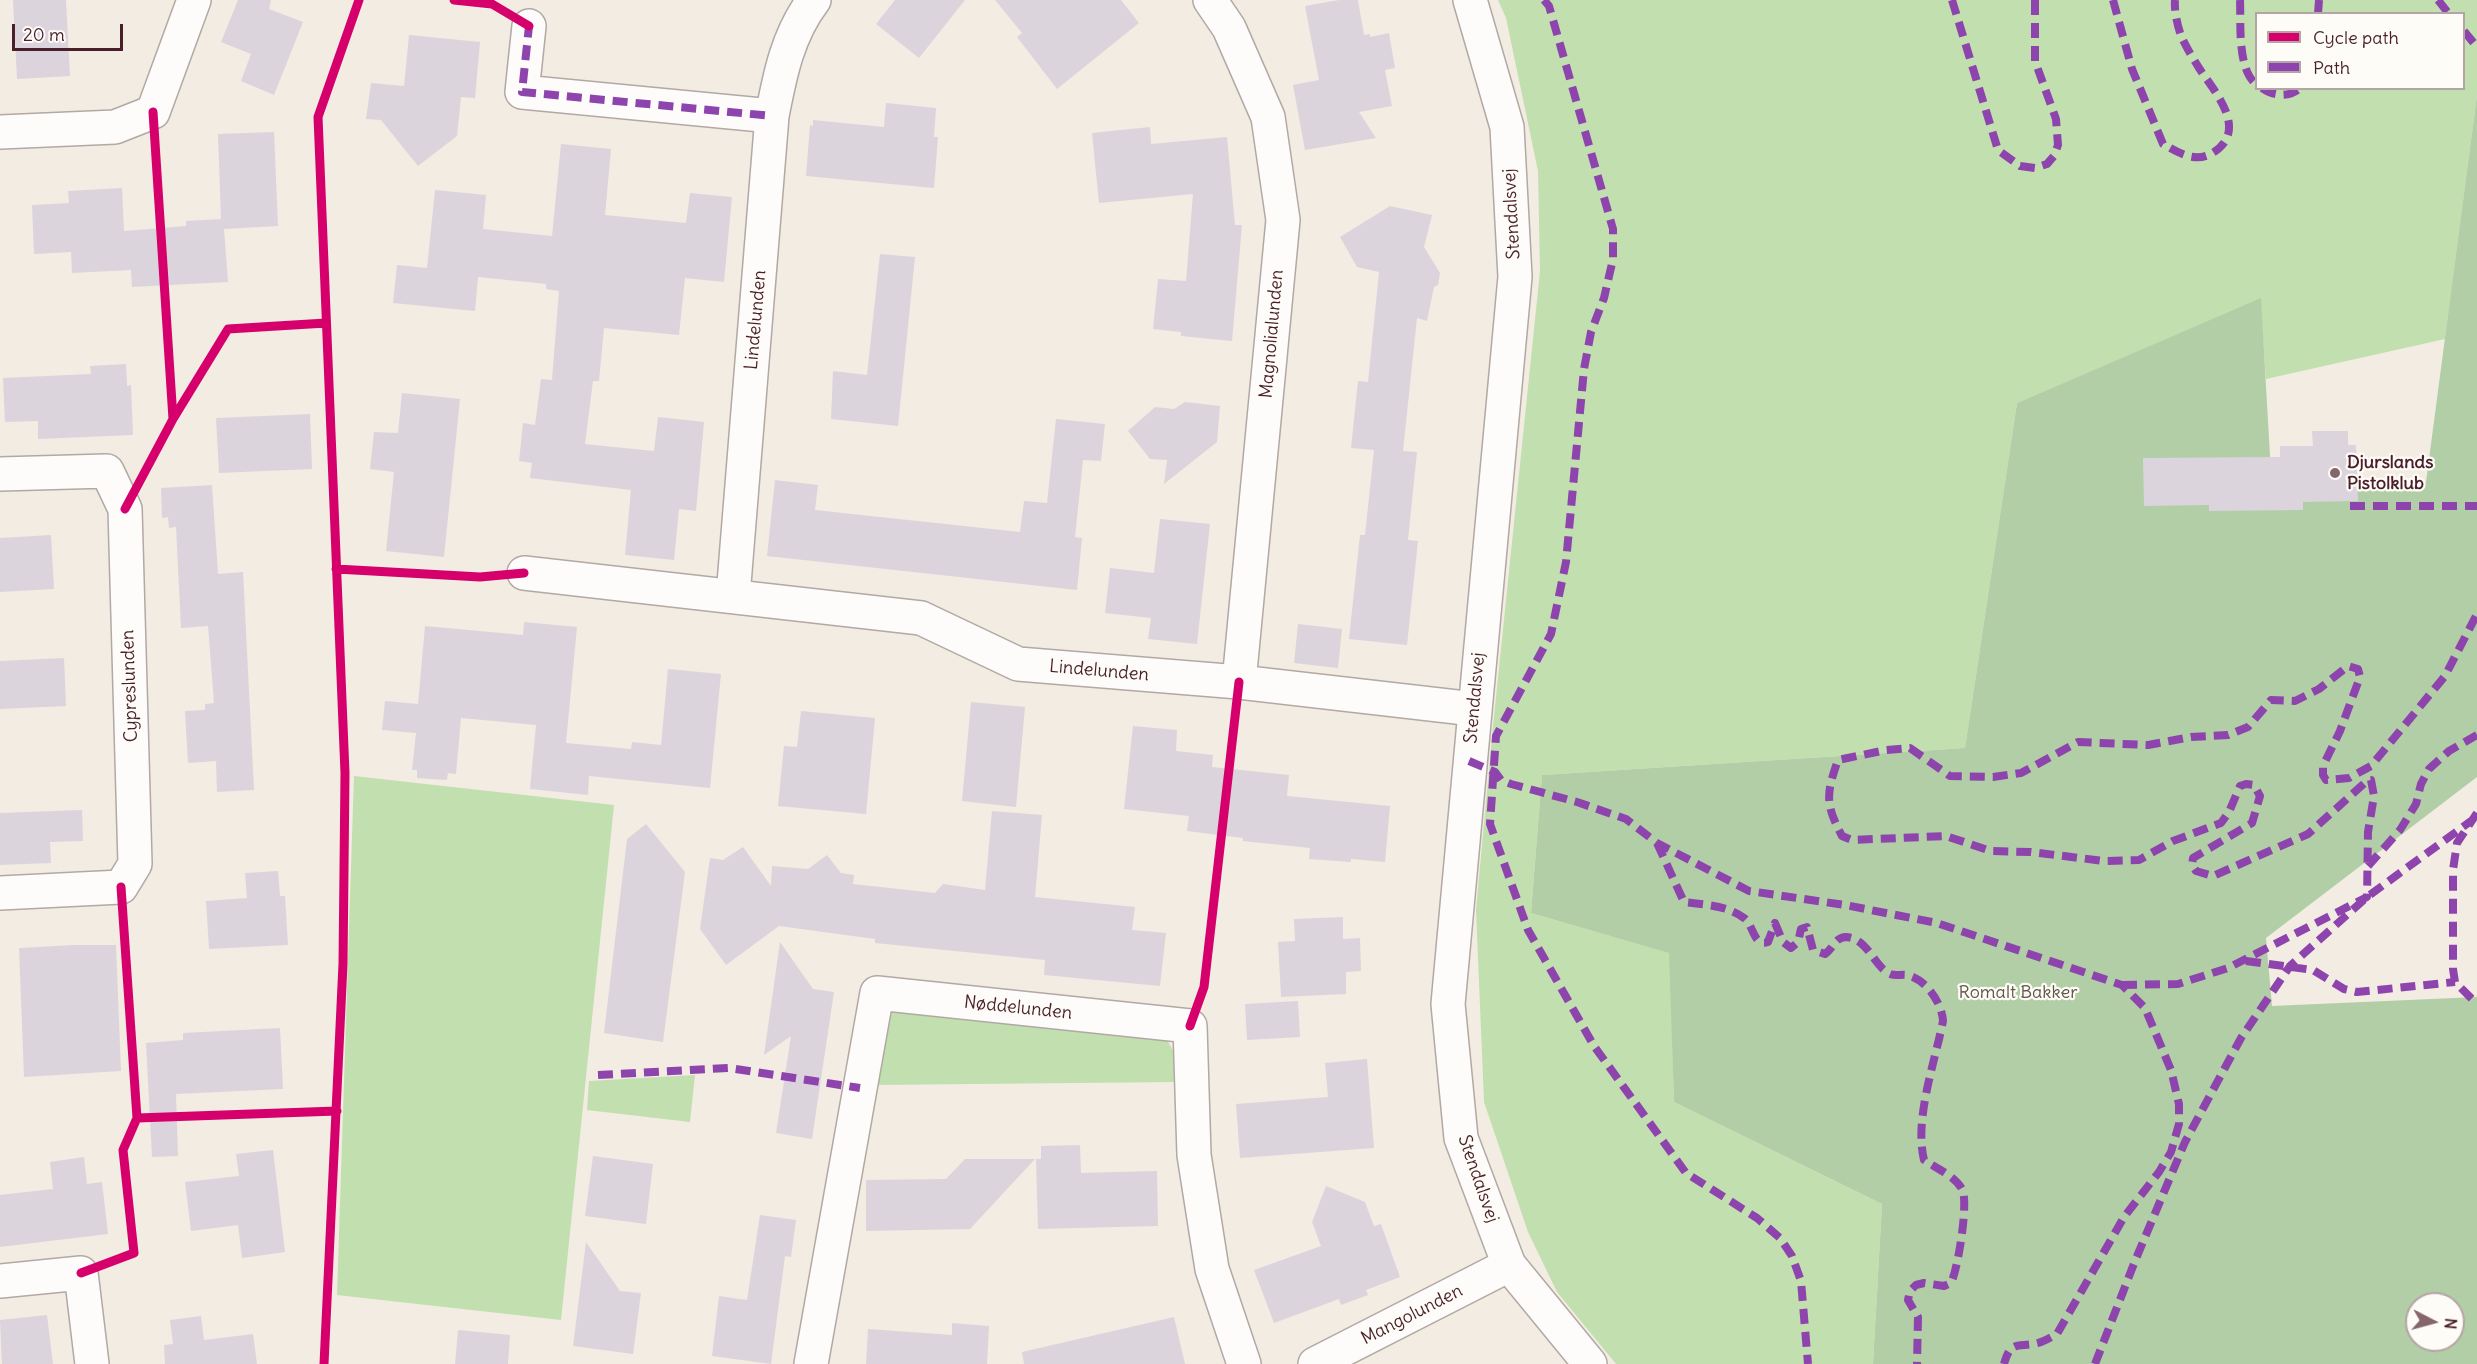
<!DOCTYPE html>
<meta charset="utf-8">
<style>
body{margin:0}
#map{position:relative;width:2477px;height:1364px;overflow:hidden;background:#f3ece2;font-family:Delius,sans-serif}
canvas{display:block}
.legend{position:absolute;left:2255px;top:12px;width:210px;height:78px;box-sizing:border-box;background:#fdfcf7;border:2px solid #b5a4a5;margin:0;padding:8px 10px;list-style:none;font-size:18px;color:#4a1f2b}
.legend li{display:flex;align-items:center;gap:12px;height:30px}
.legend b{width:30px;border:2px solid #b5a4a5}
.north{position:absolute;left:2405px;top:1292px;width:60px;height:60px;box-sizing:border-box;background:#fdfcf7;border:2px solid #b5a4a5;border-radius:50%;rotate:96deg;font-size:16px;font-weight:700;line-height:24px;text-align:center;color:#4a1f2b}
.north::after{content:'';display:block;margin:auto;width:21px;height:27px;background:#85676b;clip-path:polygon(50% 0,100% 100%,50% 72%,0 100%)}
.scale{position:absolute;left:12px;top:24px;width:111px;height:27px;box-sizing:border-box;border:3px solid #4a1f2b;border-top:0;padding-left:8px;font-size:18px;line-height:21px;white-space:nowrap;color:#4a1f2b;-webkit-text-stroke:4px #fdfcf7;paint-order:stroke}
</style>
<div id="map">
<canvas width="2477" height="1364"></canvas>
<ul class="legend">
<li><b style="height:8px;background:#d6006c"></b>Cycle path</li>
<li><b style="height:8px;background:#8e44ad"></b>Path</li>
</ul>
<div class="north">N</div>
<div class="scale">20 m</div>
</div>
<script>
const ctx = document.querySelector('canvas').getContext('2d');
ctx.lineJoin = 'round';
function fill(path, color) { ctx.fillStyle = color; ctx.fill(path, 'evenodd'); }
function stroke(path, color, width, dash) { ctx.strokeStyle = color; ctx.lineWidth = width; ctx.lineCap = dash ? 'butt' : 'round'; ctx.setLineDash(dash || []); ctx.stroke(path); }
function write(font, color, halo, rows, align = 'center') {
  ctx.font = font + ' Delius,sans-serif'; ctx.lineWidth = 4.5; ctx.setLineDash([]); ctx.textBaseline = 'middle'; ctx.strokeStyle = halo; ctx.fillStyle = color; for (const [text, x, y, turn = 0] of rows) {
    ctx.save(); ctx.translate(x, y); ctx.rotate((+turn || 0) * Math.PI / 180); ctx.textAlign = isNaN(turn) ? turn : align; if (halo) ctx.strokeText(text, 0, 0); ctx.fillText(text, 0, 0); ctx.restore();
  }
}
const green = new Path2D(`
 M 1498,0 L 2477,0 L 2477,95 L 2445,339 L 2266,379 L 2260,299 L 2017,403 L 1965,748 L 1542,775 L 1531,913 L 1670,953 L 1674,1102 L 1882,1204 L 1873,1364 L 1616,1364 L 1557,1292 L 1528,1232 L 1484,1102 L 1476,910 L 1493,726 L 1540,271 L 1538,171 L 1506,18 ZM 2256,14 L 2464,14 L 2464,88 L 2256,88 Z
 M 354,776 L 614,805 L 561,1320 L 337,1295 Z
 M 897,1008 L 1167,1040 L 1174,1052 L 1176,1082 L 872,1085 L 885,1020 Z
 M 695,1075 L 690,1122 L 587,1110 L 589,1081 Z`);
const forest = new Path2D(`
 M 2477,95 L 2477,777 L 2266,938 L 2272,1006 L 2477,997 L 2477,1364 L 1873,1364 L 1882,1204 L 1674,1102 L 1669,953 L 1531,913 L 1542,775 L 1965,748 L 2017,403 L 2261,298 L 2271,474 L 2426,482 ZM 2417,1304 L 2453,1304 L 2453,1340 L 2417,1340 Z`);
const building = new Path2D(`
 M 13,0 L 66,0 L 70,76 L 17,79 Z
 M 238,0 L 271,0 L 269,9 L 303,22 L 274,95 L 241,81 L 251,54 L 221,42 Z
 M 895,0 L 965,0 L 919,58 L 876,24 Z
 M 995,0 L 1121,0 L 1139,23 L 1057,89 L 1017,37 L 1022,33 Z
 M 1339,0 L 1358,0 L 1364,35 L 1370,34 L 1370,37 L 1389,33 L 1395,68 L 1385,70 L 1392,106 L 1359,112 L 1376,138 L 1305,150 L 1293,85 L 1319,80 L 1305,6 Z
 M 409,35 L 480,42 L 475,98 L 461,97 L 457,136 L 418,166 L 381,120 L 366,119 L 371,83 L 404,86 Z
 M 886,103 L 936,108 L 934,137 L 938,137 L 934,188 L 806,176 L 810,125 L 813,126 L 813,120 L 884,127 Z
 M 1150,127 L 1151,144 L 1227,137 L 1235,225 L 1242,225 L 1232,341 L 1181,336 L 1181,332 L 1153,329 L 1158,279 L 1186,281 L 1193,194 L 1099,203 L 1092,133 Z
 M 274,132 L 278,226 L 224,229 L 228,282 L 132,287 L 131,270 L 72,273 L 71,252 L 34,254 L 32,205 L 69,203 L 68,191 L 122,188 L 124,231 L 186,226 L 186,221 L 221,219 L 218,134 Z
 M 561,144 L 611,149 L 605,215 L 686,223 L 690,193 L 732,197 L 724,282 L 685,278 L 679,335 L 604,328 L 599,381 L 593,381 L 585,444 L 654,451 L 658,417 L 704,422 L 696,511 L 679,509 L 674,560 L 625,555 L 631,490 L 530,478 L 532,463 L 519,461 L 523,423 L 535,425 L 541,379 L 552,380 L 559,291 L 546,289 L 546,284 L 478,277 L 475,311 L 393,303 L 397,265 L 427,268 L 435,190 L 486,195 L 483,229 L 552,236 Z
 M 1390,206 L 1432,215 L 1424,247 L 1440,273 L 1438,285 L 1434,287 L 1427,321 L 1417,318 L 1403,451 L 1417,452 L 1408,540 L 1418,541 L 1407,645 L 1349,639 L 1360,535 L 1365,535 L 1374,450 L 1351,448 L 1358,381 L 1368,382 L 1379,272 L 1357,267 L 1340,237 Z
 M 880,254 L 915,257 L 898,426 L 831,419 L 833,371 L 867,375 Z
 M 126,364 L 127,386 L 131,385 L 133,435 L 38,439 L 38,421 L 5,422 L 3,378 L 91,374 L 90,366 Z
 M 402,393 L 460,399 L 444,557 L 386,551 L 394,472 L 370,469 L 374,432 L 398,433 Z
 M 1185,402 L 1220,406 L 1217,442 L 1164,484 L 1167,460 L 1150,459 L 1128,431 L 1155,407 L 1174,409 Z
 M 310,414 L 312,469 L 219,473 L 216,418 Z
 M 1056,419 L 1105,424 L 1101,461 L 1083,460 L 1075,537 L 1082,538 L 1077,590 L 767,556 L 775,480 L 818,485 L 815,510 L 1020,532 L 1024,501 L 1047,503 Z
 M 2312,431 L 2348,431 L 2348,445 L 2356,445 L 2358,501 L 2303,502 L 2303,510 L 2209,511 L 2209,505 L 2144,506 L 2143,458 L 2280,457 L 2280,446 L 2313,446 Z
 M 212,485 L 218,574 L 243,572 L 254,790 L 217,792 L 216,761 L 188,763 L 185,711 L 205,710 L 205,704 L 214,703 L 208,626 L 181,628 L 176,527 L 169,528 L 168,517 L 162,518 L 161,488 Z
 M 1160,519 L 1210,524 L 1197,644 L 1148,639 L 1151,618 L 1105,613 L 1110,568 L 1154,573 Z
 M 51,535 L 54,589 L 0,592 L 0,538 Z
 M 524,622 L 577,627 L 566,743 L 631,749 L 632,742 L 661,745 L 668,669 L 721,674 L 710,788 L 589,776 L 588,795 L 530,789 L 536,725 L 461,718 L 456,774 L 448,773 L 447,780 L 417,778 L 417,770 L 412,770 L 416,733 L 382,730 L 385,701 L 418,704 L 425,626 L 523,635 Z
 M 1298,624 L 1342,629 L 1338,668 L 1294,663 Z
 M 64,658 L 66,706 L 0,709 L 0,661 Z
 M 971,702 L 1025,707 L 1016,807 L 962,801 Z
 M 801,711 L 875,718 L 866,814 L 778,806 L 784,746 L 797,747 Z
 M 1133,726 L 1177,730 L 1176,751 L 1213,755 L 1212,767 L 1289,775 L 1287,796 L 1390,806 L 1385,862 L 1351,859 L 1351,862 L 1309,859 L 1310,848 L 1243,841 L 1243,838 L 1187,831 L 1189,816 L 1124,809 Z
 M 82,810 L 83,841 L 50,842 L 51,863 L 0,865 L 0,813 Z
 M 992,811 L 1042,815 L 1035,897 L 1135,907 L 1132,930 L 1166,933 L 1160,986 L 1044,975 L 1045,960 L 875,943 L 875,939 L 779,926 L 726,965 L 700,929 L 710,858 L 723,860 L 743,847 L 771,886 L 772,866 L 808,869 L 827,855 L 841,873 L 854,875 L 853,884 L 935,893 L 943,884 L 985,890 Z
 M 646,824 L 685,872 L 663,1042 L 604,1033 L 627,839 Z
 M 278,871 L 280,896 L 285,896 L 288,945 L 209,949 L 206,901 L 247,898 L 245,873 Z
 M 1343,917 L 1343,939 L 1360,938 L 1361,971 L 1346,972 L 1346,994 L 1281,997 L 1278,942 L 1295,941 L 1294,919 Z
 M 780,942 L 813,989 L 834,992 L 812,1139 L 776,1133 L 791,1036 L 764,1055 Z
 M 74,945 L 116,945 L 121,1071 L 24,1077 L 19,948 Z
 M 1298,1001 L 1300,1037 L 1247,1040 L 1245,1004 Z
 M 280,1028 L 283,1089 L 176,1094 L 178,1156 L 152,1157 L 146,1043 L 183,1040 L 183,1033 Z
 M 1367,1059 L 1374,1148 L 1240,1158 L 1236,1104 L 1328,1097 L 1325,1063 Z
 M 1080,1145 L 1081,1173 L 1157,1171 L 1158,1226 L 1038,1229 L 1036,1159 L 1041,1159 L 1041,1146 Z
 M 273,1150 L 285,1252 L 242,1258 L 238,1225 L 191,1231 L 185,1182 L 239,1176 L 236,1154 Z
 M 593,1156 L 653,1164 L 646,1224 L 585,1216 Z
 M 84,1157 L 87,1184 L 102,1182 L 108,1234 L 0,1247 L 0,1195 L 53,1189 L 50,1162 Z
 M 965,1159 L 1035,1159 L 970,1229 L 866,1231 L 866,1180 L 946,1179 Z
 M 1326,1186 L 1365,1202 L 1374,1226 L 1381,1224 L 1400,1277 L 1366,1290 L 1368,1295 L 1341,1305 L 1339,1299 L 1274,1323 L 1254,1270 L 1321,1246 L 1312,1222 Z
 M 760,1215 L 796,1220 L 791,1257 L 785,1256 L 771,1364 L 712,1356 L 719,1296 L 747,1300 Z
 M 586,1242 L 620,1291 L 641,1293 L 633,1354 L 573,1346 Z
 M 47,1315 L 53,1364 L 2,1364 L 0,1320 Z
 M 201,1316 L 204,1340 L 253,1334 L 257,1364 L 165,1364 L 164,1345 L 173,1344 L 170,1320 Z
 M 1174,1317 L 1185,1364 L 1024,1364 L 1022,1352 Z
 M 952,1323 L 989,1326 L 987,1364 L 866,1364 L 868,1329 L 952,1335 Z
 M 458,1330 L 510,1335 L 508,1364 L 455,1364 Z`);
const minor = new Path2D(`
 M 1210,0 L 1229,28 L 1268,117 L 1283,220 L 1239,682
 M 529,26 L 522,92 L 772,116
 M 0,132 L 115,127 L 153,112 L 194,0
 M 0,474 L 107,471 L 125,509 L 135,864 L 121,887 L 0,893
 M 524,573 L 921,618 L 1018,664 L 1239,682 L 1474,709
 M 733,596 L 772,116 C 780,74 788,34 814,0
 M 0,1281 L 81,1273 L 92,1364
 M 811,1364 L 877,993 L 1190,1026 L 1194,1155 L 1212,1269 L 1244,1364
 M 1315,1364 L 1509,1265`);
const tertiary = new Path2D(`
 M 1470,0 L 1507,127 L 1515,277 L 1448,1004 L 1461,1138 L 1509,1265 L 1590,1364`);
const quiet = new Path2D(`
 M 1544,0 L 1549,6 L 1613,229 L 1613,259 L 1604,298 L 1591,332 L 1584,369 L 1566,562 L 1551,634 L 1496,736 L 1490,824 L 1528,930 L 1594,1046 L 1686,1173 L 1757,1218 L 1780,1238 L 1792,1256 L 1801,1281 L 1808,1364
 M 1952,0 L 1998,150 L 2020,166 L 2035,168 L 2047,164 L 2054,156 L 2058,145 L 2056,119 L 2035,61 L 2035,0
 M 2113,0 L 2132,69 L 2163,144 C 2179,153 2196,164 2214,152 C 2249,129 2214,91 2199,68 C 2194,60 2188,50 2183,40 C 2178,30 2174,11 2175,0
 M 2240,0 C 2241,23 2237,69 2256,84
 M 2438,0 L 2449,14
 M 2318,14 L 2319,0
 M 526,24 L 529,26 L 522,92 L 772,116
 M 2464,31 L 2477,47
 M 2262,88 C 2273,96 2289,98 2300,88
 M 2350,506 L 2477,506
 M 1469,761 L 1495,772 L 1501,780 L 1511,784 L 1577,802 L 1626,819 L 1657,843 L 1749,891 L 1845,905 L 1937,923 L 2122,985 L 2145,1008 L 2171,1070 L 2179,1104 L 2179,1124 L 2171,1152 L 2159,1172 L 2124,1217 L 2057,1334 C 2051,1337 2045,1341 2038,1343 C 2018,1348 2011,1339 2004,1364
 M 2477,813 L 2457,843 L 2453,870 L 2453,969 L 2455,982 L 2477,1004
 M 1657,843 L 1684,902 C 1705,905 1727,905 1744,918 C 1754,925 1753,947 1768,942 L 1775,923 L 1783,942 L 1791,948 L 1798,942 L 1801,929 L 1807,927 L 1813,950 L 1825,954 C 1833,949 1835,937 1846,937 C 1867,938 1873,964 1888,973 C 1895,977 1900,974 1907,975 C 1926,979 1942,1003 1943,1021 C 1935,1062 1914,1119 1924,1160 C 1936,1168 1955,1176 1962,1189 C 1969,1201 1958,1269 1951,1283 L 1944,1286 L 1924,1283 L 1916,1285 L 1910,1291 L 1908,1300 L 1918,1317 L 1917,1364
 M 2368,866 L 2400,830 L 2416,804 L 2421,784 L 2429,769 L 2449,751 L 2477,735
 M 2246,961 L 2313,970 L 2344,989 L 2357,992 L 2455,982
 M 2122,985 L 2178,984 L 2228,968 L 2367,897 L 2368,832 L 2374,796 L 2371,780 L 2368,780 L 2308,834 L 2213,876 L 2196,871 L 2192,865 L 2193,858 L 2252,823 L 2260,796 L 2254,785 L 2246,784 L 2240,786 L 2229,812 L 2221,823 L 2173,841 L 2139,860 L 2104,861 L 2031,852 L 1991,851 L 1946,836 L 1852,840 L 1842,836 C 1825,804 1826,794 1838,760 L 1886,750 L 1910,748 L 1950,776 L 1993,777 L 2021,773 L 2078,742 L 2148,745 L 2191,737 L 2228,735 L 2248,727 L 2271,700 L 2295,701 L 2319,689 L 2348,666 L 2358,669 L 2360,677 L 2340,731 L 2323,766 L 2323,775 L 2326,780 L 2349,778 L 2371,766 L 2445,676 L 2477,614
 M 598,1075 L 729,1068 L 860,1088
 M 2095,1364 L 2135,1261 L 2185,1142 L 2241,1038 L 2290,966 L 2367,897 L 2471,821`);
const cycleway = new Path2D(`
 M 454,0 L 492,4 L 529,26
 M 153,112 L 173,419
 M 125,509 L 173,419 L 228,329 L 326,323
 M 336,569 L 480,577 L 524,573
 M 121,887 L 137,1118
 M 1190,1026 L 1204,987 L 1239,682
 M 81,1273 L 134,1253 L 123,1150 L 137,1118 L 337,1111
 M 324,1364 L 343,964 L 345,773 L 318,117 L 359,0`);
const markers = [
 [2335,473,6,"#85676b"]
];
const streetNames = [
 ["Stendalsvej",1512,214,-93],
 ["Lindelunden",756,320,-85],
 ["Magnolialunden",1272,334,-85],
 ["Lindelunden",1099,671,5],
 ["Cypreslunden",130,686,-92],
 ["Stendalsvej",1475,698,-85],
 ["Nøddelunden",1018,1008,6],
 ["Stendalsvej",1478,1179,71],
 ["Mangolunden",1412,1315,-27]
];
const poiNames = [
 ["Djurslands",2347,463],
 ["Pistolklub",2347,484]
];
const parkNames = [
 ["Romalt Bakker",2018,993]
];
fill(green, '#c2dfb0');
fill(forest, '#b1cea6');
fill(building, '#dcd4dc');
stroke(minor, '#b2a8a4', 36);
stroke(tertiary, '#b2a8a4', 36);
stroke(minor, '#fdfcfb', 33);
stroke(tertiary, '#fdfcfb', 33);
stroke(quiet, '#8e44ad', 8, [15, 8]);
stroke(cycleway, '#d6006c', 9);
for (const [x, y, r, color] of markers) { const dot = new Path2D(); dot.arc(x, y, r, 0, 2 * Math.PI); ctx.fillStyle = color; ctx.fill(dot); stroke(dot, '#fdfcf7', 2); }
write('18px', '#4a1f2b', '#fdfcf7', streetNames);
write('bold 18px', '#4a1f2b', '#fdfcf7', poiNames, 'left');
write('18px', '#625547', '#fdfcf7', parkNames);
</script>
